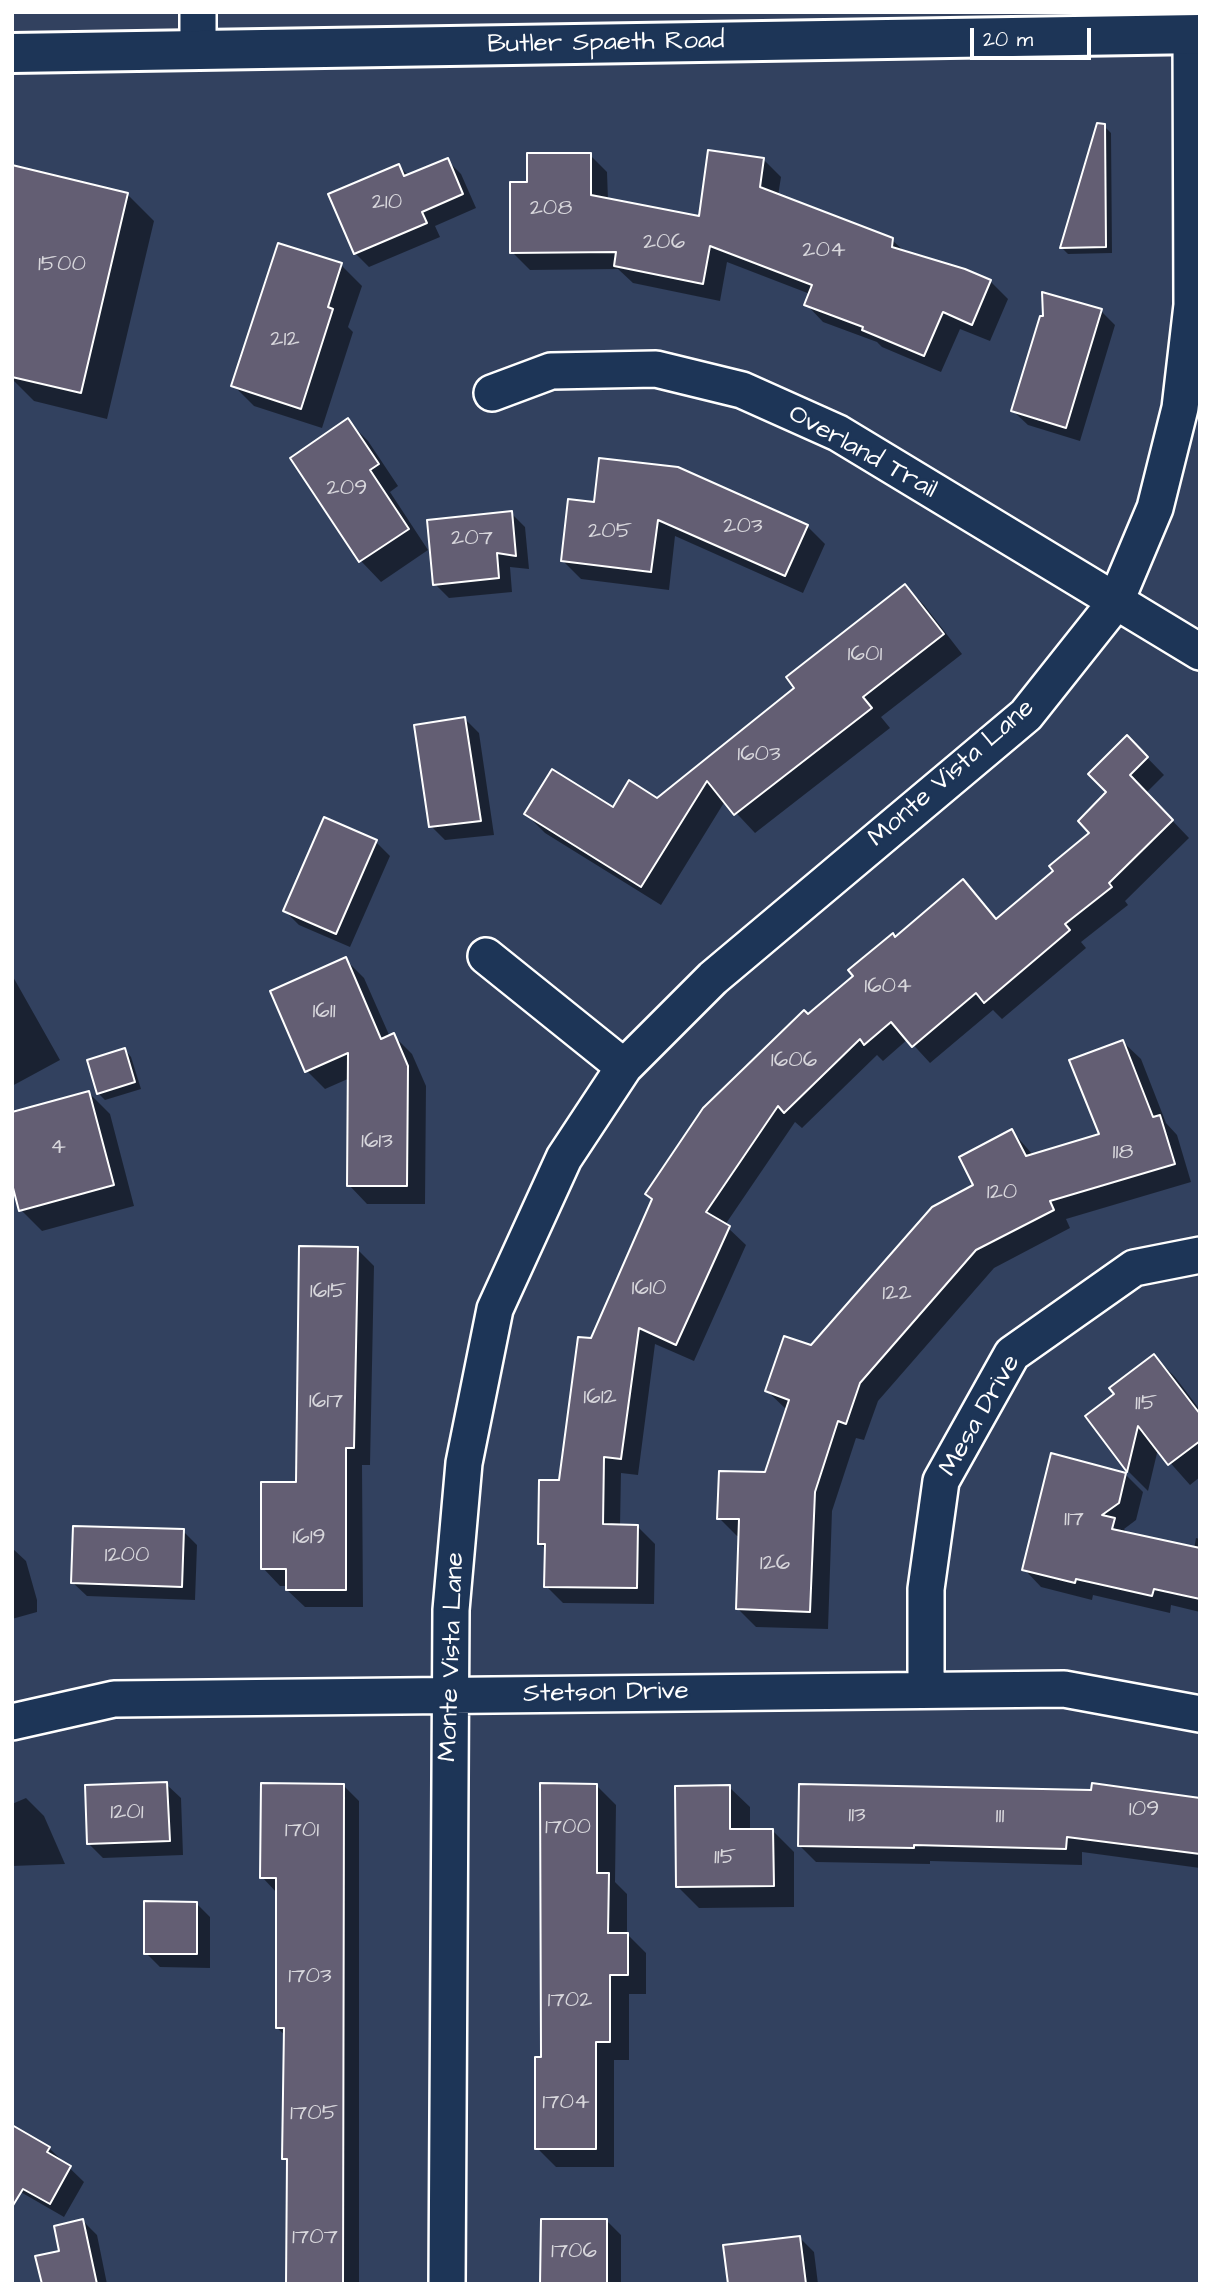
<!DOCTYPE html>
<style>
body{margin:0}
#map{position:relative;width:1212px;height:2296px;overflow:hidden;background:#32415f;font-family:"Architects Daughter",sans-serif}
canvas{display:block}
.frame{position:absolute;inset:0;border:14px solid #fff;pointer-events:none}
.scale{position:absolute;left:970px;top:28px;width:121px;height:32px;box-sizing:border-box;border:4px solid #fff;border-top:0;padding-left:9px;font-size:21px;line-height:24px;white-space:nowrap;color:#fff;-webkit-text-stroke:5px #1d3557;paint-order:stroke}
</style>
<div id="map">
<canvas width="1212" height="2296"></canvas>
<div class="frame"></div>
<div class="scale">20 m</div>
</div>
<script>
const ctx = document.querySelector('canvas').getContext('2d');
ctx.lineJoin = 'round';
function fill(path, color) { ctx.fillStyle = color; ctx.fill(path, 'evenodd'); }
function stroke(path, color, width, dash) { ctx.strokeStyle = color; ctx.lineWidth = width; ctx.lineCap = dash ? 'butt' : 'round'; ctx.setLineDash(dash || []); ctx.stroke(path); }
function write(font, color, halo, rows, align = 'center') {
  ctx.font = font + ' "Architects Daughter",sans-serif'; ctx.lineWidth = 5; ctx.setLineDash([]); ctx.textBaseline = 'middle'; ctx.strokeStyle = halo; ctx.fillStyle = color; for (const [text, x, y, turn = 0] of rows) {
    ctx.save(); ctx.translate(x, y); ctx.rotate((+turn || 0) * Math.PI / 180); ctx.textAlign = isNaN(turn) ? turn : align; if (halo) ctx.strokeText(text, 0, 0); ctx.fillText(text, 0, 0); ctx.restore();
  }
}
const shadow = new Path2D(`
 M 1104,126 L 1111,133 L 1112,253 L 1068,254 L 1062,248 Z
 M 590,155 L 607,172 L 608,200 L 701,218 L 763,159 L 781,177 L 778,196 L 892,240 L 905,252 L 990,281 L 1008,299 L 990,341 L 960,329 L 941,372 L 882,347 L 877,342 L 823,322 L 806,304 L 810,294 L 727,262 L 720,301 L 633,283 L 618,269 L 530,270 L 512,252 L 529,184 Z
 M 447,160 L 461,174 L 476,208 L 435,226 L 440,237 L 369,267 L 355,253 L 399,166 L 409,176 Z
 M 12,167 L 127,194 L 154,221 L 107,419 L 34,401 L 12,379 Z
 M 341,265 L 362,286 L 348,327 L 353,332 L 322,428 L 254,406 L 233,385 Z
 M 1101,311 L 1115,325 L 1080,441 L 1028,425 L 1013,411 Z
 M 348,421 L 368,441 L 398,486 L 390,492 L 428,550 L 381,582 L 361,561 L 292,458 Z
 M 570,501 L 807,526 L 825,544 L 803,593 L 675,536 L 669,590 L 581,579 L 563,561 Z
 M 511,513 L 525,527 L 529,569 L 510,567 L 512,592 L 449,598 L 435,584 Z
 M 905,586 L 924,605 L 962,654 L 881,717 L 890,728 L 755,833 L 725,801 L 661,905 L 545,833 L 526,814 L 613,809 L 658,800 L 796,688 Z
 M 465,719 L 479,733 L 494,835 L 445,840 L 431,826 Z
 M 1127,737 L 1164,775 L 1146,793 L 1189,838 L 1125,901 L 1128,905 L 1081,942 L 1086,948 L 1002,1019 L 993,1010 L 930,1063 L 908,1039 L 883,1061 L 877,1055 L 802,1128 L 795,1122 L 725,1225 L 746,1245 L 694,1361 L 655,1344 L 638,1475 L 621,1473 L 620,1526 L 638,1527 L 655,1544 L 654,1604 L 563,1603 L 546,1586 L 546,1550 L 540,1543 L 561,1482 L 592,1340 L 654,1201 L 647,1194 L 808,1016 L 963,882 L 998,920 L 1055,872 L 1092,833 Z
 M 376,842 L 390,856 L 350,947 L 299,925 L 285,911 Z
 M 345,959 L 364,978 L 390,1037 L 393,1035 L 412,1054 L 426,1086 L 425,1204 L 367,1204 L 349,1185 L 350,1078 L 325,1089 L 307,1071 Z
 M 12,975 L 60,1060 L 12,1086 Z
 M 1123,1042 L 1141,1059 L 1166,1123 L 1177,1135 L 1191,1182 L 1066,1219 L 1070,1228 L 994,1268 L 878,1401 L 864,1440 L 856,1438 L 832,1511 L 828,1629 L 756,1627 L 738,1609 L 740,1536 L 737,1536 L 719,1518 L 766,1474 L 787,1410 L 767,1391 L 975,1186 L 1012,1131 L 1033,1155 L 1101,1135 Z
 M 125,1050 L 131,1057 L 141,1089 L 105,1100 L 98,1093 Z
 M 89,1093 L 110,1114 L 134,1206 L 42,1231 L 21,1210 Z
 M 357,1249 L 374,1266 L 370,1465 L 362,1465 L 363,1607 L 305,1607 L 287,1590 L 287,1586 L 280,1586 L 263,1568 L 298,1484 Z
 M 1154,1356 L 1175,1377 L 1200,1410 L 1200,1477 L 1190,1485 L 1158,1449 L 1148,1491 L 1128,1471 L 1087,1416 L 1116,1394 Z
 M 1125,1474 L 1143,1492 L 1136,1520 L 1124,1529 L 1129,1535 L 1194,1549 L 1196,1538 L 1200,1539 L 1200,1612 L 1171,1605 L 1170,1613 L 1093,1595 L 1092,1600 L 1041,1587 L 1024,1569 Z
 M 183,1531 L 197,1545 L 195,1600 L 87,1596 L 72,1582 Z
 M 12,1548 L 26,1561 L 37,1600 L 37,1612 L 12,1619 Z
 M 166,1784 L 181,1798 L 183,1855 L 103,1858 L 89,1844 Z
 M 344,1786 L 359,1801 L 359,2284 L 288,2284 L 289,2163 L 284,2158 L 286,2036 L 277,2028 L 277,1893 L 262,1877 Z
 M 597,1786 L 616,1805 L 615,1882 L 627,1894 L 627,1934 L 646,1953 L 646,1994 L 629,1994 L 629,2060 L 614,2060 L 614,2167 L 556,2167 L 537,2148 L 543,2059 Z
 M 729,1787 L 750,1807 L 750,1831 L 773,1831 L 794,1852 L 794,1907 L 699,1908 L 678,1887 Z
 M 26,1798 L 44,1816 L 65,1864 L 12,1866 L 12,1804 Z
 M 1200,1799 L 1200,1868 L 1082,1852 L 1082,1865 L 930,1861 L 930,1864 L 816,1862 L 799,1845 Z
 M 196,1903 L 210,1917 L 210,1968 L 160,1967 L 146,1953 Z
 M 49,2148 L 84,2182 L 64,2217 L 12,2187 Z
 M 83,2221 L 97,2235 L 107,2284 L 43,2284 L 61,2252 Z
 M 607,2221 L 621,2235 L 621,2284 L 542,2284 Z
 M 800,2238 L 814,2252 L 818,2284 L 730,2284 Z`);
const building = new Path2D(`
 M 1097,123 L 1105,124 L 1106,247 L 1060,248 Z
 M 708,150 L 764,158 L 760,187 L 893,238 L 892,247 L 965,269 L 991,280 L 972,325 L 943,312 L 924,356 L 862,330 L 863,327 L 804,305 L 812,285 L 710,246 L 703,284 L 614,266 L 616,252 L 510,253 L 510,182 L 527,182 L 527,153 L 591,153 L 591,195 L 699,216 Z
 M 448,158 L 463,194 L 422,212 L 427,223 L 354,254 L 328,194 L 399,164 L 404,176 Z
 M 12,165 L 128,193 L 81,393 L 12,377 Z
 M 278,243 L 342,263 L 328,307 L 333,309 L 301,409 L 231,386 Z
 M 1042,292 L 1102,309 L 1066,428 L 1011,411 L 1040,316 L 1043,316 Z
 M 348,418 L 379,464 L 370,470 L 409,529 L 359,562 L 290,458 Z
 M 599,458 L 678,467 L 808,525 L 785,576 L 658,520 L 651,572 L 561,561 L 568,499 L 594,502 Z
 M 512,511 L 516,556 L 497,553 L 499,578 L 433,585 L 427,520 Z
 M 905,584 L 944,634 L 863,697 L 872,708 L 734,815 L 707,781 L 641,887 L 524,814 L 552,769 L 613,807 L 629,780 L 657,798 L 794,688 L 786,677 Z
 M 465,717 L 481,821 L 429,827 L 414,725 Z
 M 1127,735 L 1148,757 L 1130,775 L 1173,820 L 1109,883 L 1112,887 L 1065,924 L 1070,930 L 984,1003 L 976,993 L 912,1047 L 891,1022 L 864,1045 L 860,1039 L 784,1113 L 778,1106 L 706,1212 L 730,1226 L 676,1345 L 639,1328 L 621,1459 L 604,1457 L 603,1524 L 638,1525 L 637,1588 L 544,1587 L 545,1544 L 538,1544 L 539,1480 L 559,1480 L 578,1337 L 591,1338 L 652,1199 L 645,1194 L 703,1108 L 804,1010 L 808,1014 L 853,976 L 848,970 L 893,933 L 895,937 L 963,879 L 996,919 L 1053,871 L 1049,866 L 1089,833 L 1078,821 L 1106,792 L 1088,774 Z
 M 324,817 L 377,840 L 336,934 L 283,911 Z
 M 346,957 L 381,1039 L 394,1033 L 408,1066 L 407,1186 L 347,1186 L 348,1053 L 305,1072 L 270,991 Z
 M 1123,1040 L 1153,1117 L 1160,1115 L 1175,1164 L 1050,1201 L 1054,1210 L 976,1250 L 860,1383 L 846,1424 L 838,1421 L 815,1492 L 810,1612 L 736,1609 L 739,1519 L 717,1519 L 719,1471 L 765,1472 L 789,1400 L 765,1391 L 784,1336 L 811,1345 L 932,1207 L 973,1185 L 959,1157 L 1012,1129 L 1026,1156 L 1099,1134 L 1069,1060 Z
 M 125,1048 L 135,1082 L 97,1094 L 87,1060 Z
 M 89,1091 L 114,1185 L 19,1211 L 12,1184 L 12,1112 Z
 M 299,1246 L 358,1247 L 354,1448 L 346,1448 L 346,1590 L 286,1590 L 286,1569 L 261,1569 L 261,1482 L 296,1482 Z
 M 1154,1354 L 1200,1414 L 1200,1441 L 1168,1465 L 1138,1426 L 1127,1472 L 1085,1416 L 1114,1394 L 1109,1388 Z
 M 1051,1453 L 1126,1473 L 1119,1503 L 1102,1515 L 1115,1518 L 1112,1529 L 1200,1548 L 1200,1599 L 1154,1589 L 1152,1596 L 1076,1579 L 1075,1583 L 1022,1570 Z
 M 73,1526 L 184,1529 L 182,1587 L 71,1583 Z
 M 167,1782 L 170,1841 L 87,1844 L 85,1785 Z
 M 261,1783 L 344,1784 L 343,2284 L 286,2284 L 287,2159 L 282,2159 L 284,2028 L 276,2028 L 276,1878 L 260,1878 Z
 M 540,1783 L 597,1784 L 597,1873 L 609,1873 L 608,1933 L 628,1933 L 628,1975 L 610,1975 L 610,2042 L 596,2042 L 596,2149 L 535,2149 L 535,2057 L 541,2057 Z
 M 1092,1783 L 1200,1798 L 1200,1854 L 1067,1837 L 1066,1849 L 914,1845 L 914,1848 L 798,1846 L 799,1784 L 1091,1790 Z
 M 730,1785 L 730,1829 L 773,1829 L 774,1886 L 676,1887 L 675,1786 Z
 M 144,1901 L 197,1902 L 197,1954 L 144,1954 Z
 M 12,2125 L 50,2147 L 47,2152 L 71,2166 L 50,2204 L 23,2189 L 12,2207 Z
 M 83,2219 L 97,2284 L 42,2284 L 35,2256 L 59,2251 L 54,2226 Z
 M 541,2219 L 607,2219 L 607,2284 L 540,2284 Z
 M 800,2236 L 806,2284 L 728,2284 L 723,2245 Z`);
const minor = new Path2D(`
 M 198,12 L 198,48
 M 492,393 L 551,371 L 656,369 L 742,390 L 838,433 L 1200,652
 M 486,956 L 624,1067
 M 926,1689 L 926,1589 L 941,1481 L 1012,1354 L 1134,1268 L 1200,1255
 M 12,1722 L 114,1699 L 1064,1689 L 1200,1714
 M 447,2284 L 451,1610 L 464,1463 L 495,1309 L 564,1158 L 624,1067 L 713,978 L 1026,715 L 1115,603 L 1155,508 L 1180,408 L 1192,305 L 1191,35`);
const secondary = new Path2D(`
 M 12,53 L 1200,34`);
const numberNames = [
 ["210",387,203],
 ["208",551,209],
 ["206",664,243],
 ["204",824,251],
 ["1500",62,265],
 ["212",285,340],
 ["209",347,489],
 ["203",743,527],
 ["205",610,532],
 ["207",472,539],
 ["1601",865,655],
 ["1603",759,755],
 ["1604",888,987],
 ["1611",324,1012],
 ["1606",794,1061],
 ["1613",377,1142],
 ["4",58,1148],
 ["118",1123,1153],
 ["120",1002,1193],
 ["1610",649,1289],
 ["1615",328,1292],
 ["122",897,1294],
 ["1612",600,1398],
 ["1617",326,1402],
 ["115",1146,1404],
 ["117",1074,1520],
 ["1619",309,1538],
 ["1200",127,1556],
 ["126",775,1564],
 ["109",1144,1810],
 ["1201",127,1813],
 ["113",857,1816],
 ["111",1000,1817],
 ["1700",568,1828],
 ["1701",302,1831],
 ["115",725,1858],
 ["1703",310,1977],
 ["1702",570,2001],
 ["1704",566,2103],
 ["1705",314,2114],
 ["1707",315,2238],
 ["1706",574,2252]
];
const streetNames = [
 ["Butler Spaeth Road",606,44,-1],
 ["Overland Trail",862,453,29],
 ["Monte Vista Lane",952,774,-41],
 ["Mesa Drive",981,1416,-60],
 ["Monte Vista Lane",453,1657,-88],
 ["Stetson Drive",606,1694,-1]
];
fill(shadow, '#0007');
fill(building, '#635e73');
stroke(building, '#fff', 2);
stroke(minor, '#fff', 40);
stroke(secondary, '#fff', 44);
stroke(minor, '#1d3557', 35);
stroke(secondary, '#1d3557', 38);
write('23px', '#d8d7dc', null, numberNames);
write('26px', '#fff', '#1d3557', streetNames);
</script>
